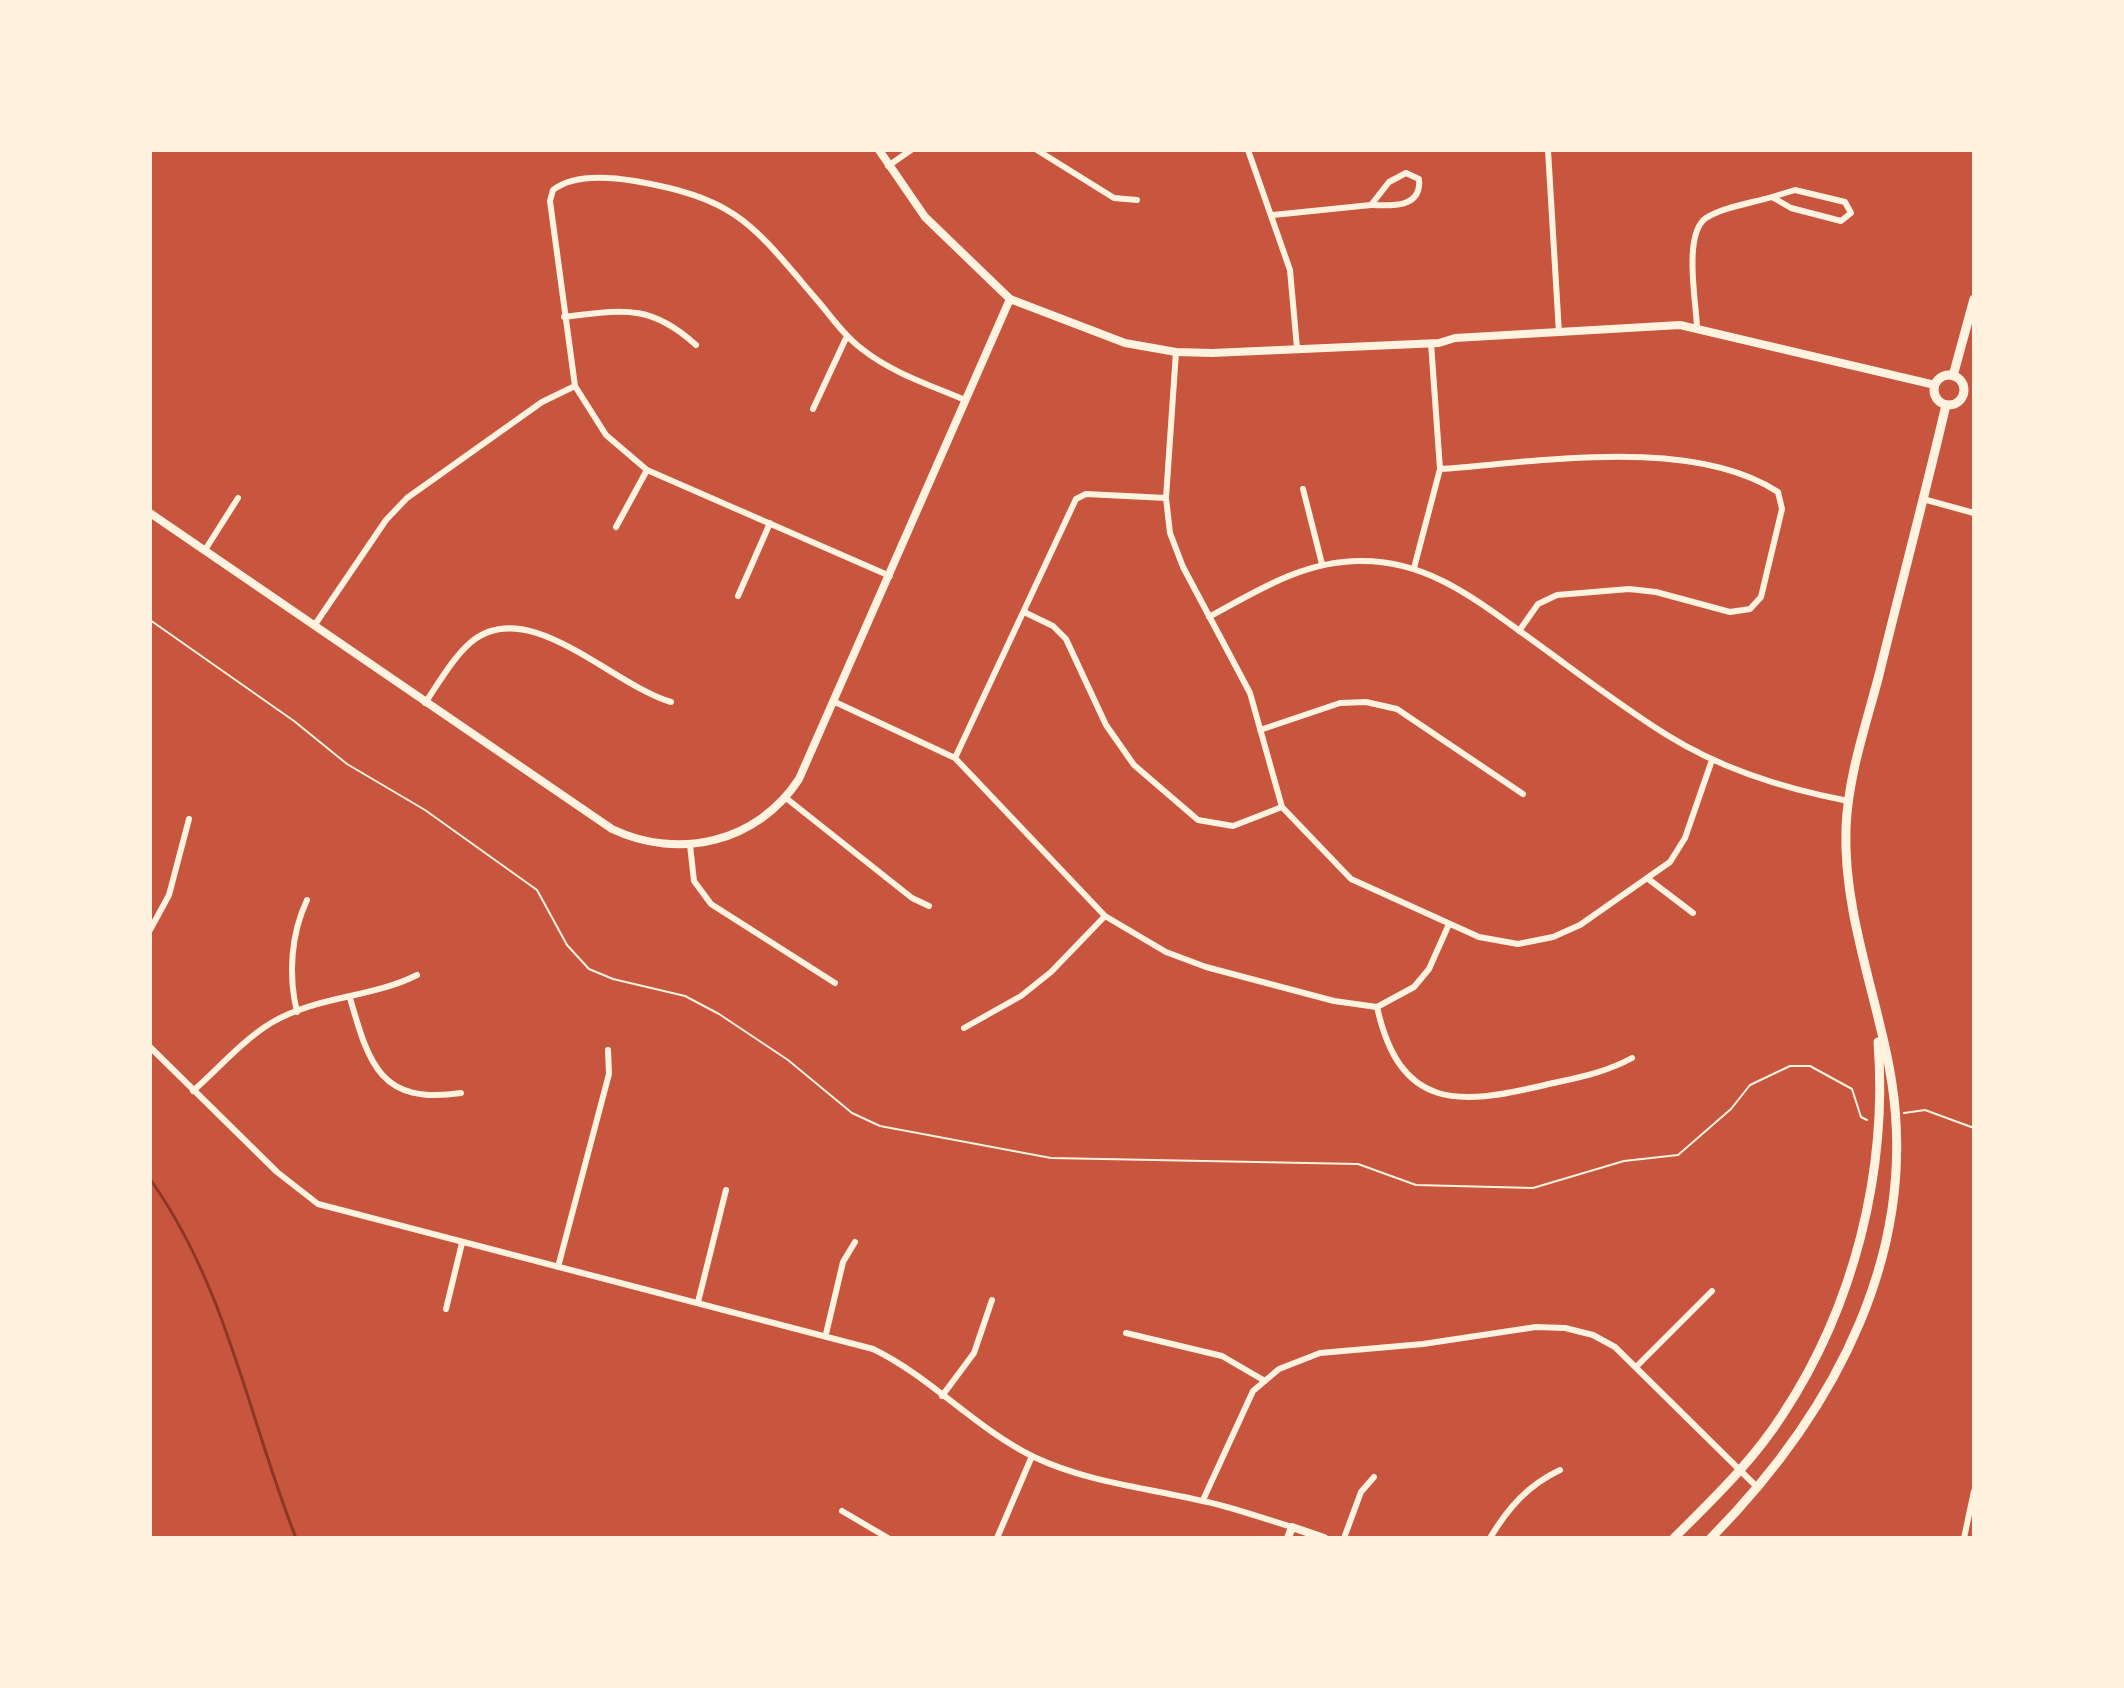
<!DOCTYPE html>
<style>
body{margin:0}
#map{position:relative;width:2124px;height:1688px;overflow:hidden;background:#c8553d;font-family:Cabin,sans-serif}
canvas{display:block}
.frame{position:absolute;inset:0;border:152px solid #fff3e0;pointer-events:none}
</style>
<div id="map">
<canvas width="2124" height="1688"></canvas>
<div class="frame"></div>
</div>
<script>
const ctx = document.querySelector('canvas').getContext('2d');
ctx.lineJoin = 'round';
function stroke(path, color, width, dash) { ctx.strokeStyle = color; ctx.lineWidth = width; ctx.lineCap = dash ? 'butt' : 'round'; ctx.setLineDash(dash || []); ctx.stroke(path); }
const stream = new Path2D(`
 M 150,1179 C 227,1287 248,1417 296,1538`);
const path = new Path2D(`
 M 150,620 L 294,721 L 347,764 L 425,810 L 537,890 L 567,945 L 589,969 L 613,979 L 685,996 L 719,1014 L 788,1060 L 852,1113 L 880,1126 L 1051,1158 L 1358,1164 L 1416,1185 L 1533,1188 L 1624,1161 L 1678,1155 L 1731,1109 L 1750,1085 L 1790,1066 L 1810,1066 L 1852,1089 L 1861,1117 L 1867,1120
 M 1904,1113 L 1925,1110 L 1974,1128`);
const minor = new Path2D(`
 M 1037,150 L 1114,198 L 1137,200
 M 1248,150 L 1290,270 L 1297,348
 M 1548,150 L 1559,333
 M 888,166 L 911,150
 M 1406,173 L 1419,179 C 1422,208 1392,206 1371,205 L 1389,182 Z
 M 1795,190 L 1845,202 L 1851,213 L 1841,221 L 1791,208 L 1772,197 Z
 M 1273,215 L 1371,205
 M 564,317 C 622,310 650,303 696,345
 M 1697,327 C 1696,301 1683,234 1706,218 C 1723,207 1752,203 1772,197
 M 1176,352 L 1166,498 L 1170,533 L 1183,567 L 1250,693 L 1282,807 L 1351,879 L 1479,937 L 1518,944 L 1553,937 L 1580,925 L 1670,862 L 1685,838 L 1712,760
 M 813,409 L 847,336
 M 1440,469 C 1540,462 1691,436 1778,492 L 1782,509 L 1761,597 L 1750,609 L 1730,612 L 1656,592 L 1629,589 L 1557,595 L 1538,604 L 1519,631
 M 1303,489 L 1322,564
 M 1923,499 L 1974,513
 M 616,527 L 647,470
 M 205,550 L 238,498
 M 1414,568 L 1440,469 L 1431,343
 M 890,576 L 647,470 L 606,435 L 575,386 L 550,201 L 553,190 C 573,174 611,177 635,181 C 738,199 752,224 817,300 C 831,316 844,336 862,349 C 892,373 930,385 965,400
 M 738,596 L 770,523
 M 1024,612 L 1053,626 L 1066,639 L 1106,725 L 1134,765 L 1198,820 L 1233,826 L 1282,807
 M 1209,617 C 1257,591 1303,561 1360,561 C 1428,560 1476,600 1528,637 C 1574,670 1619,705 1667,735 C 1721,769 1786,789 1848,801
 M 314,626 L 386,520 L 407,498 L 542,402 L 575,386
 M 835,702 L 955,758 L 1105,916 L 1166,952 L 1206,967 L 1334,1001 L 1377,1007 L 1414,987 L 1429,969 L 1449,924
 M 425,703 C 439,683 452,659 470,643 C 527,593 612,685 671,702
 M 1260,730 L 1340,703 L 1366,702 L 1397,709 L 1523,794
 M 955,758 L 1076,499 L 1086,494 L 1166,498
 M 786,798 L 912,898 L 929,906
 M 690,845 L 694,881 L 711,904 L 835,983
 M 1647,878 L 1693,913
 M 150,930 L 169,895 L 189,819
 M 350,998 C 369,1064 380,1105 461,1093
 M 1377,1007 C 1400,1110 1457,1106 1545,1085 C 1575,1078 1605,1073 1632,1058
 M 297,1012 C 288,975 291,934 307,900
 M 964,1028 L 1021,996 L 1051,972 L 1105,916
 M 150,1047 L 277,1172 L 318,1204 L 873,1349 C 931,1377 975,1428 1034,1457 C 1087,1482 1142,1487 1198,1500 C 1230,1506 1261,1518 1292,1527
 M 193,1091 C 218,1069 243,1040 271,1023 C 315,996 372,998 417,975
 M 558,1267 L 609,1074 L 608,1050
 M 698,1302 L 726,1190
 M 446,1309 L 462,1243
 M 1126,1333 L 1222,1356 L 1265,1381
 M 826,1334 L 843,1262 L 855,1242
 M 1637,1366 L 1712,1291
 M 942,1396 L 974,1353 L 992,1300
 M 1203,1500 L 1253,1391 L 1279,1369 L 1320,1353 L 1423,1344 L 1536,1327 L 1565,1328 L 1593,1335 L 1615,1347 L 1758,1488
 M 842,1511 L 888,1538
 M 997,1538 L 1032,1456
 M 1344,1538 L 1361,1492 L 1374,1477
 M 1490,1538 C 1508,1508 1528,1485 1560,1470
 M 1964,1538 L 1974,1491`);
const tertiary = new Path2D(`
 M 879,150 L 925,217 L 1010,299 L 1125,343 L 1176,352 L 1212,353 L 1439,343 L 1455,338 L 1680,325 L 1935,385
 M 150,513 L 612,829 C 679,861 758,842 799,779 L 1010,299
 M 1288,1538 L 1292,1527 L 1324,1538`);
const secondary = new Path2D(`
 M1934 390a15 15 0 1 1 30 0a15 15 0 1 1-30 0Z
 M 1953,376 L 1974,299
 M 1674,1538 C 1713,1499 1753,1461 1783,1414 C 1854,1306 1888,1171 1878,1042
 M 1711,1538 C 1835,1412 1924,1248 1889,1066 C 1874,988 1843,908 1846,828 C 1848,776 1866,725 1879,675 C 1901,585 1925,495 1946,405`);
stroke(stream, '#8f3625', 3);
stroke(path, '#fff3e0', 2);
stroke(minor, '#fff3e0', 6);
stroke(tertiary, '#fff3e0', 8);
stroke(secondary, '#fff3e0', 9);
</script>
